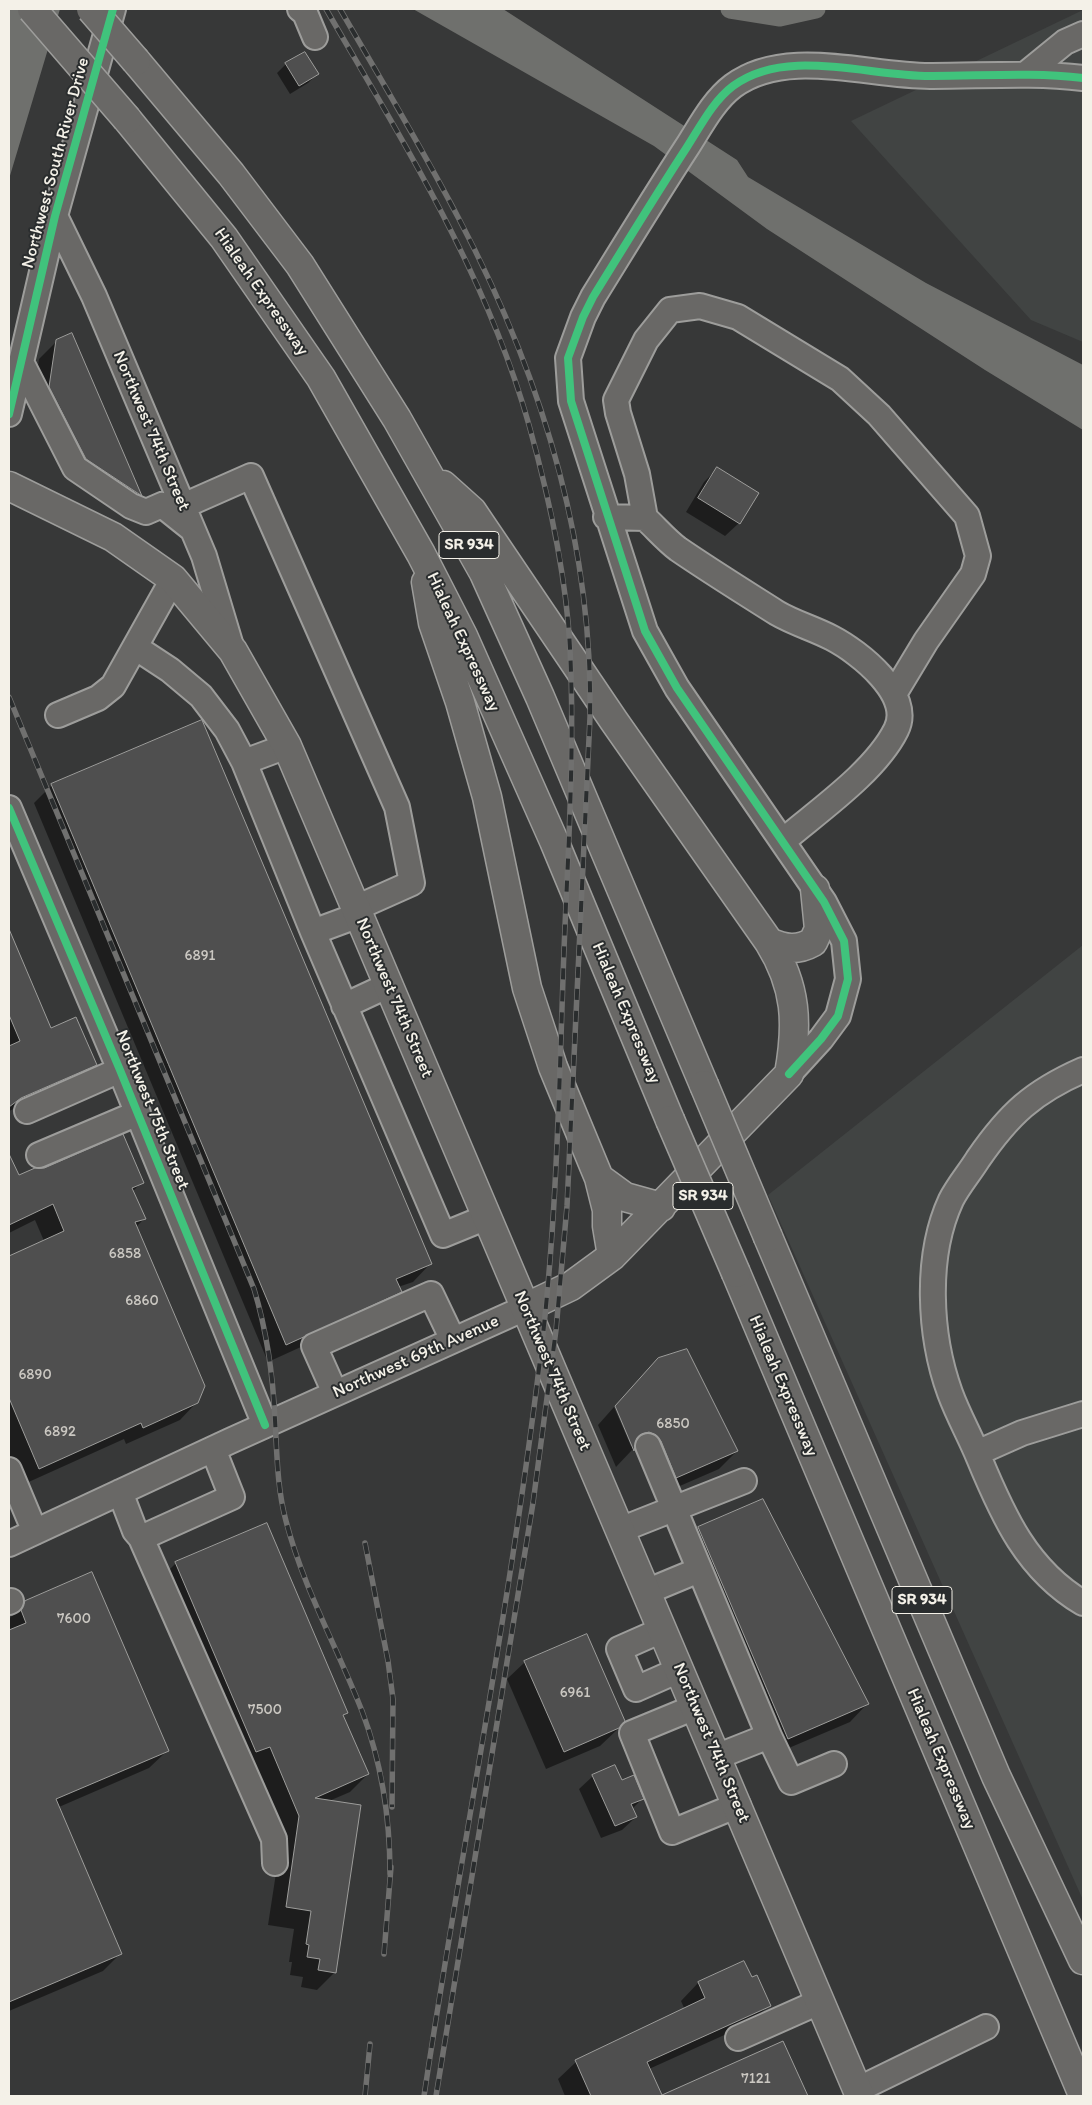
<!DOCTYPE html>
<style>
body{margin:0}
#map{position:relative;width:1092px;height:2105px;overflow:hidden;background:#373838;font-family:Itim,sans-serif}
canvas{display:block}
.frame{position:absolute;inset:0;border:10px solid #f4f1e8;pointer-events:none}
</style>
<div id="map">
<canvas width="1092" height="2105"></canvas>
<div class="frame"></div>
</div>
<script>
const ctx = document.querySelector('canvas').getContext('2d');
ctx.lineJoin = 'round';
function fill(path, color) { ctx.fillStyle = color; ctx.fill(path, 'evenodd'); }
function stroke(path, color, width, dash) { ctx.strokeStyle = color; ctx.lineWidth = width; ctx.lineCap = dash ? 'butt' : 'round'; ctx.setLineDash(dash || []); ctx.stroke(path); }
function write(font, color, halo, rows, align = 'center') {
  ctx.font = font + ' Itim,sans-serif'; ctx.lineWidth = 4; ctx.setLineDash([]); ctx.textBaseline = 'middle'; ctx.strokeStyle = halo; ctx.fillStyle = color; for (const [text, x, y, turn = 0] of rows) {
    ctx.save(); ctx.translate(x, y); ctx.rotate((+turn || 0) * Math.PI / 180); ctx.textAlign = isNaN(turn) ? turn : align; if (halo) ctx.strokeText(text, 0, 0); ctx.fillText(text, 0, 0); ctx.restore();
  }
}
const built = new Path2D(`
 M 1083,10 L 1083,342 L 1031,320 L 851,121 Z
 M 1083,945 L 1083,1900 L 768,1195 Z`);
const water = new Path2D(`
 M 9,9 L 60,9 L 9,179 Z
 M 413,9 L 503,9 L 737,160 L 748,177 L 926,283 L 1083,365 L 1083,430 L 985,370 L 767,229 L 654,146 Z`);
const shadow = new Path2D(`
 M 286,64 L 317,74 L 308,83 L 290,94 L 277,73 Z
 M 71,335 L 141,495 L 123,513 L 32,406 L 39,359 L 57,341 Z
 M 717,469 L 739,523 L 725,536 L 686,512 L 704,482 Z
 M 52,785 L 430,1264 L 413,1282 L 398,1287 L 400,1292 L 382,1310 L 268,1362 L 34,803 Z
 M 9,932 L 50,1029 L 95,1065 L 81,1080 L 9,1111 Z
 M 9,1157 L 18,1176 L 142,1182 L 132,1192 L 144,1219 L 136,1227 L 197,1402 L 180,1420 L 126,1444 L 124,1439 L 22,1485 L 9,1455 L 9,1257 L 44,1241 L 35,1220 L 9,1233 Z
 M 659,1359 L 737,1451 L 719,1469 L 659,1495 L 638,1452 L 632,1450 L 616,1467 L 598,1425 L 614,1407 L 631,1446 L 632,1444 Z
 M 699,1528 L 867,1704 L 850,1722 L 770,1756 L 681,1545 Z
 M 176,1563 L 346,1713 L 343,1716 L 368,1774 L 350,1792 L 329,1801 L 335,1972 L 317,1990 L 301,1987 L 303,1977 L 290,1975 L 292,1962 L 289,1962 L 294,1929 L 268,1925 L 282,1834 L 158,1581 Z
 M 25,1602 L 167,1751 L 149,1768 L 59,1807 L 121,1953 L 103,1971 L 9,2011 L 9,1619 Z
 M 525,1662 L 619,1728 L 600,1746 L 546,1769 L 507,1679 Z
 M 593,1776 L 621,1782 L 642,1799 L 632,1809 L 636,1817 L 622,1830 L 601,1838 L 579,1789 Z
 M 751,1979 L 769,2005 L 751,2023 L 649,2069 L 661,2096 L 565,2096 L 558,2079 L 576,2062 L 685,2010 L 681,2001 L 698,1983 Z
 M 782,2042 L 805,2093 L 802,2096 L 663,2096 Z`);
const canal = new Path2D(`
 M 730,9 L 780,17 L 816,9`);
const building = new Path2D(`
 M 305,52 L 319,74 L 299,86 L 285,63 Z
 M 72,333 L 142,496 L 86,459 L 49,387 L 56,340 Z
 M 717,467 L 759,493 L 740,524 L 698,498 Z
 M 202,720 L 432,1264 L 396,1279 L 402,1292 L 286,1345 L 51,784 Z
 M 9,929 L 51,1028 L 76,1017 L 97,1065 L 21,1098 L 9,1107 L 9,1046 L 20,1041 L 9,1015 Z
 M 123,1134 L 144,1183 L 132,1188 L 146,1219 L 135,1222 L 205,1386 L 198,1403 L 143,1428 L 141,1423 L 39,1469 L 9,1398 L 9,1256 L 64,1231 L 53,1204 L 9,1225 L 9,1154 L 19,1175 L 35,1168 L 44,1168 Z
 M 687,1349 L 738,1451 L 676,1478 L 661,1441 L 656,1435 L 649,1432 L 642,1434 L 637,1438 L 634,1451 L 615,1406 L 658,1358 Z
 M 763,1499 L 869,1704 L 788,1739 L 698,1527 Z
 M 267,1523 L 348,1713 L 343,1715 L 369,1774 L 315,1798 L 361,1805 L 336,1973 L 318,1970 L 320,1959 L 307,1957 L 309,1945 L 306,1944 L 311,1911 L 286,1907 L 299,1816 L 270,1747 L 256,1752 L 175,1562 Z
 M 92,1572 L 169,1751 L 56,1799 L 122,1954 L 9,2002 L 9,1630 L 26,1623 L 21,1610 L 25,1601 Z
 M 587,1634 L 625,1721 L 619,1728 L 564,1752 L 524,1661 Z
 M 615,1765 L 622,1780 L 634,1775 L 644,1799 L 631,1804 L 637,1817 L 615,1826 L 592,1775 Z
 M 744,1961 L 752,1977 L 757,1975 L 771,2006 L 647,2062 L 662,2095 L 783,2041 L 808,2096 L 591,2096 L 575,2060 L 705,1998 L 698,1982 Z`);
const minor = new Path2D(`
 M 300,9 L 305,13 L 315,37
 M 1027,73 L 1065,42 L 1083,34
 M 55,216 L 94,296 L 204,556 L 231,646
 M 21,362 L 75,468 L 131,506 L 146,512 L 162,505 L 192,529
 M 9,414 L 55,216 L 113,9
 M 183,506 L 251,476 L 397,807 L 412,883 L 356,908
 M 606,517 L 645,518 C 656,528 666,540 678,549 C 710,571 744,592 777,613 C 794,623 815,629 832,638 C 859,652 914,695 896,730 C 875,772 818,811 783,841
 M 645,518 L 637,474 L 618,413 L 616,400 L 646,340 L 670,310 L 700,306 L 738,317 L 840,379 L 879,415 L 967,516 L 978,556 L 973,574 L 926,641 L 894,694
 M 135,647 L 170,670 L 201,696 L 227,730 L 244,762 L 313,932 L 443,1235 L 487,1217
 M 58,715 L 98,698 L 113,686 L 173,579
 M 244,762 L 287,746
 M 9,808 L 120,1070 L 265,1425
 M 313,932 L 359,915
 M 344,1006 L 389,985
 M 1083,1070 C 1033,1092 1009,1114 978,1159 C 970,1172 958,1186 951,1200 C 925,1256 929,1335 950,1393 C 958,1415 970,1436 979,1458 C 1003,1516 1027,1570 1083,1603
 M 789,1074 L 821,1039 L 838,1016 L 848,979 L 844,941 L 824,902 L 677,688 L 645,631 L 571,401 L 568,358 L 583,317 L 593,297 C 624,247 655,196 687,147 C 700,127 713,101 733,86 C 787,46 870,77 932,76 C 983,76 1032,72 1083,78
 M 27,1111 L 120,1070
 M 39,1155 L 138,1113
 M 335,1393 L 314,1346 L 431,1294 L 453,1340
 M 648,1446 L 769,1736
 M 213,1449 L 232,1497 L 141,1538 L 274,1839 L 275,1863
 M 977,1453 L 1022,1433 L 1083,1414
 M 9,1470 L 35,1532
 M 120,1492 L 135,1531 L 141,1538
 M 620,1530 L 744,1481
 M 9,1544 L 230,1441 L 525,1308
 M 646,1592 L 699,1570
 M 9,1602 L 11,1601
 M 662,1630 L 619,1649 L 636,1689 L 679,1670
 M 695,1707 L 632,1733 L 672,1832 L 738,1805
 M 716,1757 L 769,1736 L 791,1782 L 834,1764
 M 738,2038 L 819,2002
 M 857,2090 L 986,2027`);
const major = new Path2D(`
 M 136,61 L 231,174 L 300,265 L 397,419 L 484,573 L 540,697 L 704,1085
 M 127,119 L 224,238 L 321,378 L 421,554 L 463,636 L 554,841 L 670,1120
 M 443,485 L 472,511 L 614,721 L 769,942 C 797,987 798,1024 789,1074 L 612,1256 L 571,1286 L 525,1308
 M 9,486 L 113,537 L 173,579 L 233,651 L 287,746 L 860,2096
 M 426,582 L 433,623 L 460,702 L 487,797 L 527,988 L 553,1067 L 599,1178 L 607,1210 L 607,1226 L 612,1256
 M 769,942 C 785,949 797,951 813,942 L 819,929 L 815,889
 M 599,1178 L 625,1197 L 661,1207
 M 768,1237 L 996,1776 L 1083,1960
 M 736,1273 L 1083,2095`);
const rail = new Path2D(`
 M 326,9 C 403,142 487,275 529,425 C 549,497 566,573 570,648 C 575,749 568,850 564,950 C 559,1087 557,1224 540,1360 C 510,1607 461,1851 424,2096
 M 340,9 C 380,78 422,148 459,219 C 540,373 593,542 590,717 L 567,1206 L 556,1330 L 533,1503 L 436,2096
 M 9,697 L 254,1289 C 267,1332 273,1375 275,1420 C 277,1453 277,1488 286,1521 C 303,1587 337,1647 362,1711 C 382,1764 390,1818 390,1874
 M 365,1543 L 388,1661 L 393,1699 L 392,1807
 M 384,1954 L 391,1867
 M 365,2096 L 370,2044`);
const majorBridge = new Path2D(`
 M 32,9 L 127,119
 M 91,9 L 136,61
 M 704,1085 L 768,1237
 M 670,1120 L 736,1273`);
const cycleway = new Path2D(`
 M 9,414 L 55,216 L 113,9
 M 9,808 L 120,1070 L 265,1425
 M 789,1074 L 821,1039 L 838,1016 L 848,979 L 844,941 L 824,902 L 677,688 L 645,631 L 571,401 L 568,358 L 583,317 L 593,297 C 624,247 655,196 687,147 C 700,127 713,101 733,86 C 787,46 870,77 932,76 C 983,76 1032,72 1083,78`);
const numberNames = [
 ["6891",200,956],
 ["6858",125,1254],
 ["6860",142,1301],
 ["6890",35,1375],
 ["6850",673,1424],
 ["6892",60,1432],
 ["7600",74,1619],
 ["6961",575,1693],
 ["7500",265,1710],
 ["7121",756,2079]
];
const shields = [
 [469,545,60],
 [703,1196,60],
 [922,1600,60]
];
const shieldNames = [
 ["SR 934",469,545],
 ["SR 934",703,1196],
 ["SR 934",922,1600]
];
const streetNames = [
 ["Northwest South River Drive",56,163,-75],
 ["Hialeah Expressway",261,292,55],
 ["Northwest 74th Street",151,431,67],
 ["Hialeah Expressway",463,642,65],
 ["Northwest 74th Street",394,998,67],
 ["Hialeah Expressway",626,1013,67],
 ["Northwest 75th Street",152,1110,68],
 ["Northwest 69th Avenue",416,1357,-24],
 ["Northwest 74th Street",552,1371,67],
 ["Hialeah Expressway",783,1386,67],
 ["Northwest 74th Street",711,1743,67],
 ["Hialeah Expressway",941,1759,67]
];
fill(built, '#414443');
fill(water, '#6f706d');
fill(shadow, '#0007');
stroke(canal, '#6f706d', 19);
fill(building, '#4f4f4f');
stroke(building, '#9d9d9b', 1);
stroke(minor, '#9d9d9b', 28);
stroke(major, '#9d9d9b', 31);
stroke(minor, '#696866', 24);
stroke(major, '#696866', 28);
stroke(rail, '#70706f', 5.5);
stroke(rail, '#2a2d2e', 4, [11]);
stroke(majorBridge, '#9d9d9b', 31, []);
stroke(majorBridge, '#696866', 28);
stroke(cycleway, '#40c37c', 8);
write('15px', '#cbc8c2', null, numberNames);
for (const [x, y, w] of shields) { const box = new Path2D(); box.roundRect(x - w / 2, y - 13.5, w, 27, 4); ctx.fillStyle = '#2a2d2e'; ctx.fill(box); stroke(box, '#f4f1e8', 1); }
write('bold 16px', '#f4f1e8', null, shieldNames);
write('18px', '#f4f1e8', '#2a2d2e', streetNames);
</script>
